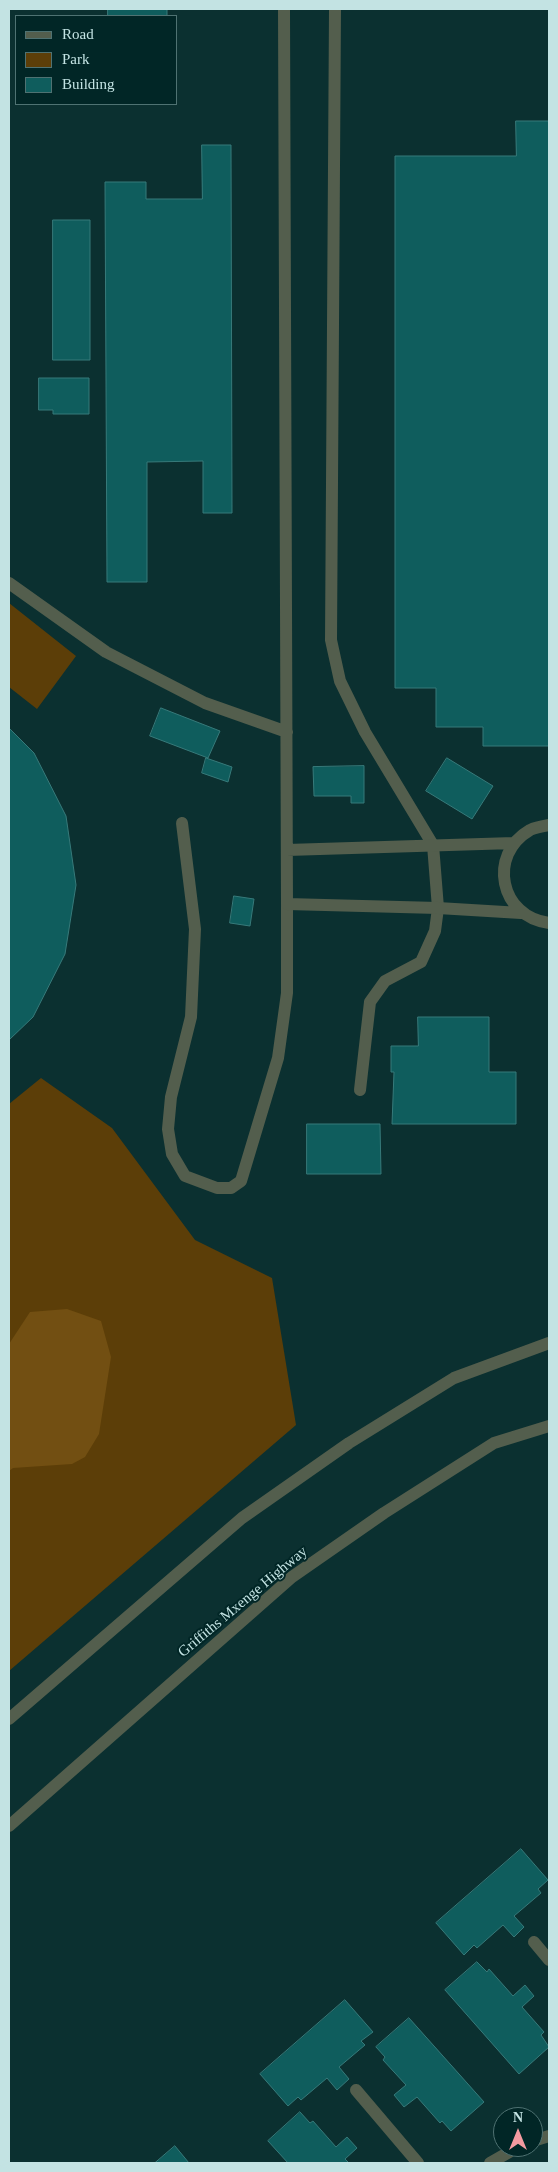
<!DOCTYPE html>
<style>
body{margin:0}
#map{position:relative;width:558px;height:2172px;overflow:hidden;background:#0b3030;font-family:"Times New Roman",serif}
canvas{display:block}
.frame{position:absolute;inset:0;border:10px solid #c3e3e3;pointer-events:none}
.legend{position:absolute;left:15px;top:15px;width:162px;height:90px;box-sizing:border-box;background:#012626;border:1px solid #4f7272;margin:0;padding:6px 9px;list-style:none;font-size:15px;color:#c3e3e3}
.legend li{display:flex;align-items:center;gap:10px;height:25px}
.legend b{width:25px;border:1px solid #4f7272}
.north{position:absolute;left:493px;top:2107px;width:50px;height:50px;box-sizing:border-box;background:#012626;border:1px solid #4f7272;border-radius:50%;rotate:0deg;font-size:14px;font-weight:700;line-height:20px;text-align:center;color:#c3e3e3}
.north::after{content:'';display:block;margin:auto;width:18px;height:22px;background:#f49aa0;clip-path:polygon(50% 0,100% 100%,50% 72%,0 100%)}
</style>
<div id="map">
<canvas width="558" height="2172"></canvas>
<div class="frame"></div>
<ul class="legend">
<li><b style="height:6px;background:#535e4d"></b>Road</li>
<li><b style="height:14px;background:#5c3e08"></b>Park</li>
<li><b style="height:14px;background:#0f5d5d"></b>Building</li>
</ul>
<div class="north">N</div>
</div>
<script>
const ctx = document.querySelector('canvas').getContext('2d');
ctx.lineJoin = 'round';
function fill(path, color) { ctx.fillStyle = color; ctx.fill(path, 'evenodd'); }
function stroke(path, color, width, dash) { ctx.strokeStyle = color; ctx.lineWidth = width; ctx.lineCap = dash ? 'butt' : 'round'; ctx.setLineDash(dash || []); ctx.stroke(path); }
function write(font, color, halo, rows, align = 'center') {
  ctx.font = font + ' "Times New Roman",serif'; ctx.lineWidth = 4; ctx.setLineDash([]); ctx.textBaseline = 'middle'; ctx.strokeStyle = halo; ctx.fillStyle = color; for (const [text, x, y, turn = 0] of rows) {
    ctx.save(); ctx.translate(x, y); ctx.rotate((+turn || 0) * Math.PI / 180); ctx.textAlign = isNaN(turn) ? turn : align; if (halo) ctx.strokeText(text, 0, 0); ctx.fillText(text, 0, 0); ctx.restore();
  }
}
const green = new Path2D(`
 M 9,603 L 76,656 L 37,709 L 9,687 Z
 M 41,1078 L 112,1128 L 195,1240 L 272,1278 L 296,1425 L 9,1671 L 9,1104 Z`);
const forest = new Path2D(`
 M 67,1309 L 101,1321 L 111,1357 L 99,1434 L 85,1457 L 72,1464 L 13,1468 L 9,1471 L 9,1344 L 30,1312 Z`);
const building = new Path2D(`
 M 108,9 L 167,9 L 167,16 L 108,16 Z
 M 516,121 L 549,121 L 549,746 L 483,746 L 483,727 L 436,727 L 436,688 L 395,688 L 395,156 L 516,156 Z
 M 202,145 L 231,145 L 232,513 L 203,513 L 203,461 L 147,462 L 147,582 L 107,582 L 105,182 L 146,182 L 146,199 L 202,199 Z
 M 53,220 L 90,220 L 90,360 L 53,360 Z
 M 39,378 L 89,378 L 89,414 L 53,414 L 53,410 L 39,410 Z
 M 161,708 L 220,731 L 208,758 L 150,736 Z
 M 9,728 L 34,753 L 66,816 L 76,885 L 65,954 L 33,1017 L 9,1040 Z
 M 206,758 L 232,767 L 228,782 L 202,773 Z
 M 447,758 L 493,786 L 472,819 L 426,791 Z
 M 364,766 L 364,803 L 351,803 L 351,796 L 314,796 L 313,767 Z
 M 234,896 L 254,899 L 250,926 L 230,923 Z
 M 418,1017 L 489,1017 L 489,1072 L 516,1072 L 516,1124 L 392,1124 L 394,1072 L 391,1072 L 391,1046 L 418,1046 Z
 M 307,1124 L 380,1124 L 381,1174 L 307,1174 Z
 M 521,1849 L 548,1880 L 538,1889 L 541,1893 L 514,1916 L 524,1927 L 514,1937 L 503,1925 L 477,1948 L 474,1945 L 464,1955 L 436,1923 Z
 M 477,1962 L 487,1972 L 489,1969 L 513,1996 L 525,1985 L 534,1996 L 522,2007 L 544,2032 L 541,2035 L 549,2047 L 519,2074 L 445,1990 Z
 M 345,2000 L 373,2032 L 361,2041 L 365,2045 L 339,2067 L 349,2079 L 337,2090 L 327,2078 L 301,2100 L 298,2097 L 288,2106 L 260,2074 Z
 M 409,2018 L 484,2102 L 451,2131 L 442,2121 L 440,2123 L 417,2097 L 404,2107 L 394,2095 L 406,2085 L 383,2060 L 385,2057 L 376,2047 Z
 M 300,2112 L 310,2123 L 313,2121 L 336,2147 L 347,2137 L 357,2148 L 345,2159 L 349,2163 L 288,2163 L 268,2141 Z
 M 175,2146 L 189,2163 L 155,2163 Z`);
const service = new Path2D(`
 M 335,9 L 331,640 L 340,681 L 365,732 L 433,845 L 438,908 L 435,931 L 421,962 L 385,981 L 370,1002 L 360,1090
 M 182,823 L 195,929 L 191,1017 L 171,1097 L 168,1129 L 172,1154 L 185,1176 L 217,1188 L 231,1188 L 241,1181 L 278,1058 L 287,993 L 287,904
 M 534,1942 L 549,1960
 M 356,2090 L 418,2163`);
const minor = new Path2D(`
 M 284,9 L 287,904 L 438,908 L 521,913
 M 9,583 L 106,652 L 205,703 L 287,732
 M 549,825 C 543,826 536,827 530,830 C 487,855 500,917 549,923
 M 287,850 L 514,843
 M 533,2141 L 549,2136
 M 490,2163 L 518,2147`);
const tertiary = new Path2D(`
 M 9,1719 L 242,1518 L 349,1443 L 454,1378 L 549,1343
 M 9,1826 L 292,1577 L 384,1513 L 494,1443 L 549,1426`);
const streetNames = [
 ["Griffiths Mxenge Highway",243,1602,-40]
];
fill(green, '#5c3e08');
fill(forest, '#724f12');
fill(building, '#0f5d5d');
stroke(building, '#377a7a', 1);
stroke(service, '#535e4d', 12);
stroke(minor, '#535e4d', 12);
stroke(tertiary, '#535e4d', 12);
write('15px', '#c3e3e3', '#012626', streetNames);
</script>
